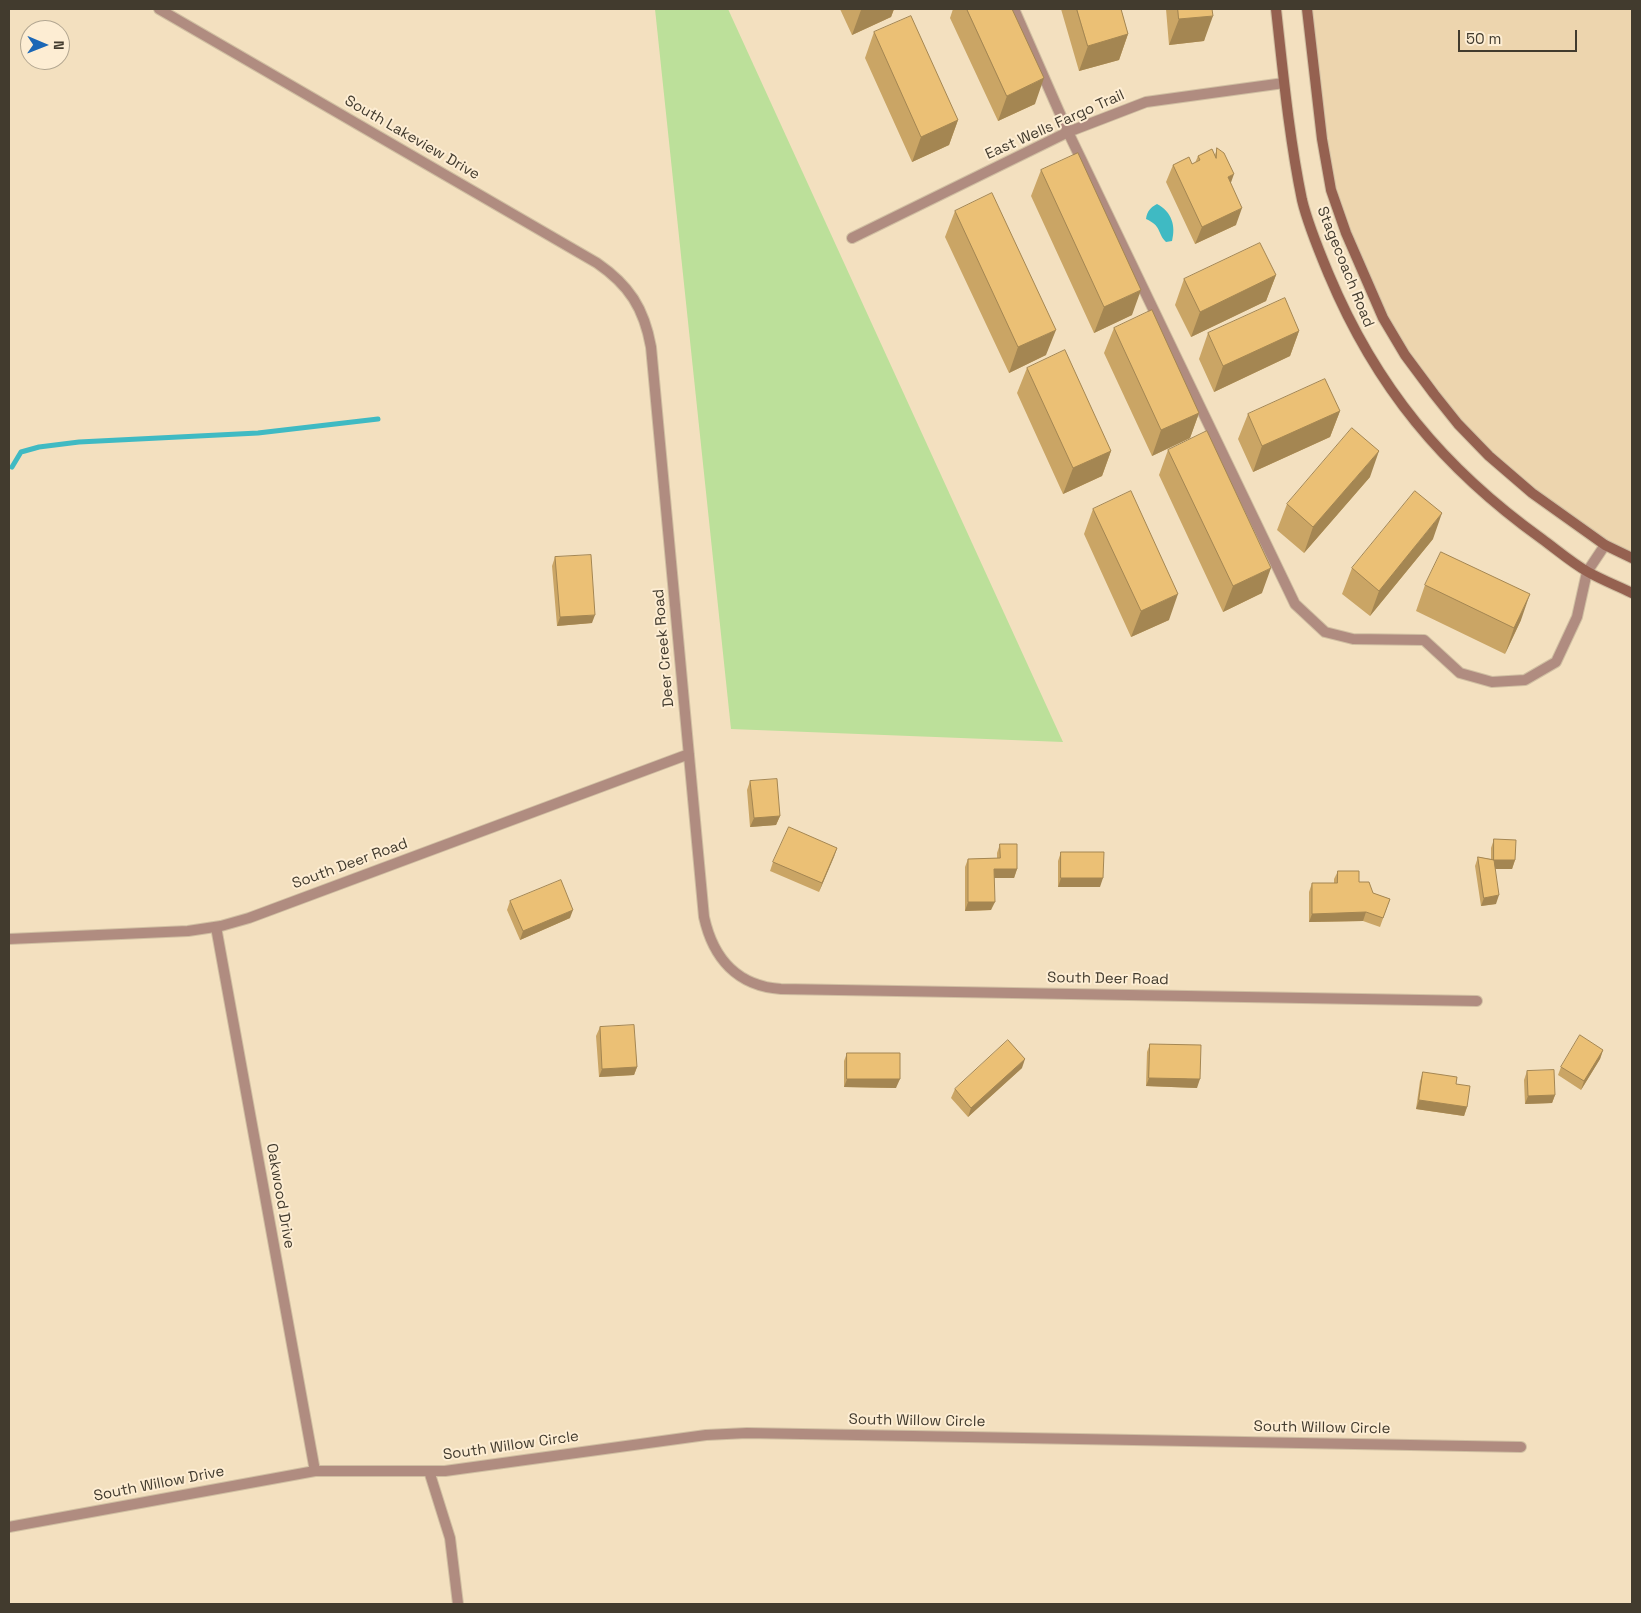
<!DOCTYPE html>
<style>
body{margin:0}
#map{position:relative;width:1641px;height:1613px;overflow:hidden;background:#f3e0bf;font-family:"Space Grotesk",sans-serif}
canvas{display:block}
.frame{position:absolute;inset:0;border:10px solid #423b2e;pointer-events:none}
.north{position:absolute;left:20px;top:20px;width:50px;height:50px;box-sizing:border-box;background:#fdedd3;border:1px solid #b2a691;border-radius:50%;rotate:91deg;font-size:14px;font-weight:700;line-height:20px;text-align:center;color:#423b2e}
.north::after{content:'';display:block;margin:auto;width:18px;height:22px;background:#1b67b6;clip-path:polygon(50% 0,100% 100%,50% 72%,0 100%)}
.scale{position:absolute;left:1458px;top:30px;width:119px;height:22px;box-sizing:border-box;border:2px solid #423b2e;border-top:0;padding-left:6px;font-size:15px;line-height:18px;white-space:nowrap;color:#423b2e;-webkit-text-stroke:4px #fdedd3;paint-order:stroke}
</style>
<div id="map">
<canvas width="1641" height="1613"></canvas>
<div class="frame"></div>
<div class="north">N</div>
<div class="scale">50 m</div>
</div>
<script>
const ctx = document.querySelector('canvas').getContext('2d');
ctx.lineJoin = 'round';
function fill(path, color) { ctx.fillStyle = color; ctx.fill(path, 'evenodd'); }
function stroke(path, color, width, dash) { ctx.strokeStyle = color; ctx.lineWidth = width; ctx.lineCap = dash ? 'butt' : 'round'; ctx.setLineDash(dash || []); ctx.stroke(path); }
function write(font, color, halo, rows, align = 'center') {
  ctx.font = font + ' "Space Grotesk",sans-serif'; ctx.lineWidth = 4; ctx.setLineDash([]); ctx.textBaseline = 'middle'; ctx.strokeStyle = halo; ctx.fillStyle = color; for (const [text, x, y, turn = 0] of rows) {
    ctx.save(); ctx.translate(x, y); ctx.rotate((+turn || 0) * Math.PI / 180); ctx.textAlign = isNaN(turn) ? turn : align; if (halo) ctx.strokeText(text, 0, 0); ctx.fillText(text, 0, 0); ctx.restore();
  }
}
const built = new Path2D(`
 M 1307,9 L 1632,9 L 1632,558 L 1605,545 L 1489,456 L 1405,355 L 1331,190 Z`);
const green = new Path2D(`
 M 655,9 L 728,9 L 1063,742 L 731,729 Z`);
const water = new Path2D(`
 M 1157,204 C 1172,212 1176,226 1172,241 L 1166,242 C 1157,233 1162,226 1146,219 C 1147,211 1151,207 1157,204 Z`);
const stream = new Path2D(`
 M 12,467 L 21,452 L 39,447 L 79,442 L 258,433 L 378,419`);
const street = new Path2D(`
 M 159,9 L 597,263 C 629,285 644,308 651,347 L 704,917 C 713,958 737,986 781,989 L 1477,1001
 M 1014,9 L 1068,132 L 1295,604 L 1325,632 L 1353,639 L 1424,640 L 1460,673 L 1492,682 L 1525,680 L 1556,662 L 1577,617 L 1587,572 L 1605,545
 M 852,238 L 1068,132 L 1146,102 L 1284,83
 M 216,927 L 315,1471
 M 9,939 L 188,931 L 221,926 L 249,918 L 689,754
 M 429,1471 L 450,1538 L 458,1604
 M 9,1527 L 315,1471 L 445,1471 L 706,1435 L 747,1433 L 1521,1447`);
const secondary = new Path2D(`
 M 1276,9 C 1283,72 1289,137 1302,200 C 1308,225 1319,251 1329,275 C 1376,387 1443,468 1542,539 C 1557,550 1572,563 1588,572 C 1602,580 1618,586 1632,593
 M 1307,9 L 1322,139 L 1331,190 L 1346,233 L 1383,318 L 1405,355 L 1434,394 L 1458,424 L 1489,456 L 1532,493 L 1605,545 L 1632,558`);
const wall = new Path2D(`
 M 840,9 L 894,9 L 891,17 L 852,35 Z
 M 953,9 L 1012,9 L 1035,104 L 998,121 L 950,18 Z
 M 1061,9 L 1121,9 L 1128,34 L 1119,60 L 1079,71 Z
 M 1166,9 L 1212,9 L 1204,41 L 1169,45 Z
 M 874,32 L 958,120 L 949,145 L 912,162 L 865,58 Z
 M 1217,148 L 1231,183 L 1236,225 L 1195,244 L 1166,182 L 1173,165 L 1192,164 L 1195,163 L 1198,156 L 1215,155 Z
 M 1041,170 L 1132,315 L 1094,333 L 1031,196 Z
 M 955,211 L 1046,355 L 1009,373 L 945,237 Z
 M 1276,275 L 1266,301 L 1191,337 L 1175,305 L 1184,279 Z
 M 1114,328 L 1199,413 L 1190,438 L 1152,456 L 1104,353 Z
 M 1299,331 L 1290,356 L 1214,392 L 1199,359 L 1208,333 Z
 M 1027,368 L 1111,451 L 1102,476 L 1063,494 L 1017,393 Z
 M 1340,411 L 1330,437 L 1253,472 L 1238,439 L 1248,414 Z
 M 1168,450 L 1262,593 L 1223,612 L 1159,475 Z
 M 1370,477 L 1304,553 L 1277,530 L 1287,504 Z
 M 1093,509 L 1169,620 L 1131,637 L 1084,534 Z
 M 1433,539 L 1370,616 L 1342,594 L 1352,568 Z
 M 555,557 L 592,623 L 557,626 L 552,566 Z
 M 1425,585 L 1521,620 L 1505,654 L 1416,611 Z
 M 750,781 L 780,816 L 776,825 L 750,827 L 747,790 Z
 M 1494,839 L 1515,860 L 1512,869 L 1495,869 L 1496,904 L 1481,906 L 1475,866 L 1478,857 L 1491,859 L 1491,848 Z
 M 1000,844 L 1017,869 L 1014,878 L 994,878 L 991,910 L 965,911 L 965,867 L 968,859 L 997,858 L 997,853 Z
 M 837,848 L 819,892 L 770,871 L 773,862 Z
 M 1061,852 L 1100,887 L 1058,887 L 1058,861 Z
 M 1338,871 L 1359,882 L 1373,893 L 1390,899 L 1380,927 L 1363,921 L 1309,922 L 1309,892 L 1312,883 L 1334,883 L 1334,879 Z
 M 510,901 L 570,918 L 520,940 L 507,910 Z
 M 600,1027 L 637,1067 L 634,1075 L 599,1077 L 596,1036 Z
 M 1150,1044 L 1197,1088 L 1146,1086 L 1147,1052 Z
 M 1603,1050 L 1600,1059 L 1581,1090 L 1558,1075 L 1561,1067 Z
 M 847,1053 L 896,1088 L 844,1087 L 844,1061 Z
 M 1022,1068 L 968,1117 L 951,1098 L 955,1089 Z
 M 1527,1071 L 1555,1095 L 1552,1103 L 1525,1104 L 1524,1080 Z
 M 1423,1072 L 1456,1084 L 1467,1107 L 1464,1116 L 1416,1109 L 1420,1081 Z`);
const shadedWall = new Path2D(`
 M 863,9 L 894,9 L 891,17 L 852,35 L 861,10 Z
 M 1213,16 L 1204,41 L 1169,45 L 1179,19 Z
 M 1128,34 L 1119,60 L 1079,71 L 1088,46 Z
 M 1044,78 L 1035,104 L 998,121 L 1007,96 Z
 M 958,120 L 949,145 L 912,162 L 921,137 Z
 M 1234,174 L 1228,191 L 1228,177 Z
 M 1242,208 L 1236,225 L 1195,244 L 1202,227 Z
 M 1276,275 L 1266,301 L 1191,337 L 1200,312 Z
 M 1141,290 L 1132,315 L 1094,333 L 1104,307 Z
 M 1056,330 L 1046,355 L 1009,373 L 1018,347 Z
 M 1299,331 L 1290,356 L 1214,392 L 1223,366 Z
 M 1340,411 L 1330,437 L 1253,472 L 1262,446 Z
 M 1199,413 L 1190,438 L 1152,456 L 1161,430 Z
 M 1111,451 L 1102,476 L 1063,494 L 1073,468 Z
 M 1379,451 L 1370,477 L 1304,553 L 1313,527 Z
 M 1442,513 L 1433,539 L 1370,616 L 1379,591 Z
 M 1271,568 L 1262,593 L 1223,612 L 1233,586 Z
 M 1178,594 L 1169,620 L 1131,637 L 1141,611 Z
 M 1530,594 L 1521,620 L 1505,654 L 1514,628 Z
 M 595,615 L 592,623 L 557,626 L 560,617 Z
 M 780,816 L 776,825 L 750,827 L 754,818 Z
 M 837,848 L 834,857 L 819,892 L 822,883 Z
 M 1494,860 L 1515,860 L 1512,869 L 1490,869 Z
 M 994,869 L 1017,869 L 1014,878 L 991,878 Z
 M 1061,878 L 1103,878 L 1100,887 L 1058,887 Z
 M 1499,895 L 1496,904 L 1481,906 L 1484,898 Z
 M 968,902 L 995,902 L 991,910 L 965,911 Z
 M 573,910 L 570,918 L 520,940 L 523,931 Z
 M 1366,912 L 1363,921 L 1309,922 L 1312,914 Z
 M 1603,1050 L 1600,1059 L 1581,1090 L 1584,1081 Z
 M 1025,1059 L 1022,1068 L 968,1117 L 971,1108 Z
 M 637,1067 L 634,1075 L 599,1077 L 602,1069 Z
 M 1149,1078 L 1200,1079 L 1197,1088 L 1146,1086 Z
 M 847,1079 L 900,1079 L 896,1088 L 844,1087 Z
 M 1555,1095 L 1552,1103 L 1525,1104 L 1528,1096 Z
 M 1419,1100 L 1467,1107 L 1464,1116 L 1416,1109 Z`);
const building = new Path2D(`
 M 967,9 L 1012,9 L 1044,78 L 1007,96 Z
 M 1077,9 L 1121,9 L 1128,34 L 1088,46 Z
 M 1178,9 L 1212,9 L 1213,16 L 1179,19 Z
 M 911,16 L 958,120 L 921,137 L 874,32 Z
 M 1217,148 L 1224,153 L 1234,174 L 1228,177 L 1242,208 L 1202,227 L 1173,165 L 1189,157 L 1192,164 L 1200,160 L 1198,156 L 1212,149 L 1216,158 Z
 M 1078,153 L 1141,290 L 1104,307 L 1041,170 Z
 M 992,193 L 1056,330 L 1018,347 L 955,211 Z
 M 1260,243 L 1276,275 L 1200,312 L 1184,279 Z
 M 1285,298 L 1299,331 L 1223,366 L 1208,333 Z
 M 1152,310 L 1199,413 L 1161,430 L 1114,328 Z
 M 1065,350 L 1111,451 L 1073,468 L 1027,368 Z
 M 1325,379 L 1340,411 L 1262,446 L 1248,414 Z
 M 1352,428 L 1379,451 L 1313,527 L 1287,504 Z
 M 1207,431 L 1271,568 L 1233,586 L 1168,450 Z
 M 1131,491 L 1178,594 L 1141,611 L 1093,509 Z
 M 1415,491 L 1442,513 L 1379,591 L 1352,568 Z
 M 1441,552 L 1530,594 L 1514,628 L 1425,585 Z
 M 591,555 L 595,615 L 560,617 L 555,557 Z
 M 777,779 L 780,816 L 754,818 L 750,781 Z
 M 789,827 L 837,848 L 822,883 L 773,862 Z
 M 1494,839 L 1516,840 L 1515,860 L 1494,860 Z
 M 1000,844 L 1017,844 L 1017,869 L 994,869 L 995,902 L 968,902 L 968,859 L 1000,858 Z
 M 1061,852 L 1104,852 L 1103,878 L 1061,878 Z
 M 1478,857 L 1494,860 L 1499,895 L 1484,898 Z
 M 1338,871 L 1359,871 L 1359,882 L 1369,882 L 1373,893 L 1390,899 L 1383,918 L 1366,912 L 1312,914 L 1312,883 L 1337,883 Z
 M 561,880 L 573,910 L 523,931 L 510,901 Z
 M 634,1025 L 637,1067 L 602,1069 L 600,1027 Z
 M 1580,1035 L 1603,1050 L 1584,1081 L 1561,1067 Z
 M 1008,1040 L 1025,1059 L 971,1108 L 955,1089 Z
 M 1150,1044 L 1201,1045 L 1200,1079 L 1149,1078 Z
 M 847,1053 L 900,1053 L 900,1079 L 847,1079 Z
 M 1554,1070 L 1555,1095 L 1528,1096 L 1527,1071 Z
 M 1423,1072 L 1457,1077 L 1456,1084 L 1470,1086 L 1467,1107 L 1419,1100 Z`);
const streetNames = [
 ["East Wells Fargo Trail",1055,125,-24],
 ["South Lakeview Drive",412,138,30],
 ["Stagecoach Road",1345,267,68],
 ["Deer Creek Road",664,648,-95],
 ["South Deer Road",350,864,-20],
 ["South Deer Road",1108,979,1],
 ["Oakwood Drive",280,1196,80],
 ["South Willow Circle",917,1421,1],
 ["South Willow Circle",1322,1428,1],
 ["South Willow Circle",511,1446,-8],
 ["South Willow Drive",159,1484,-11]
];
fill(built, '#edd5ae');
fill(green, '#bce09a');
fill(water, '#3fbac3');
stroke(stream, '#3fbac3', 5);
stroke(street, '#d0bfa2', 12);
stroke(secondary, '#d0bfa2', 12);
stroke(street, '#b08c80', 10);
stroke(secondary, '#956150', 10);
fill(wall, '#caa565');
fill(shadedWall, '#a48652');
fill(building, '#ebc075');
stroke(building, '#a48652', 1);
write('15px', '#423b2e', '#fdedd3', streetNames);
</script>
